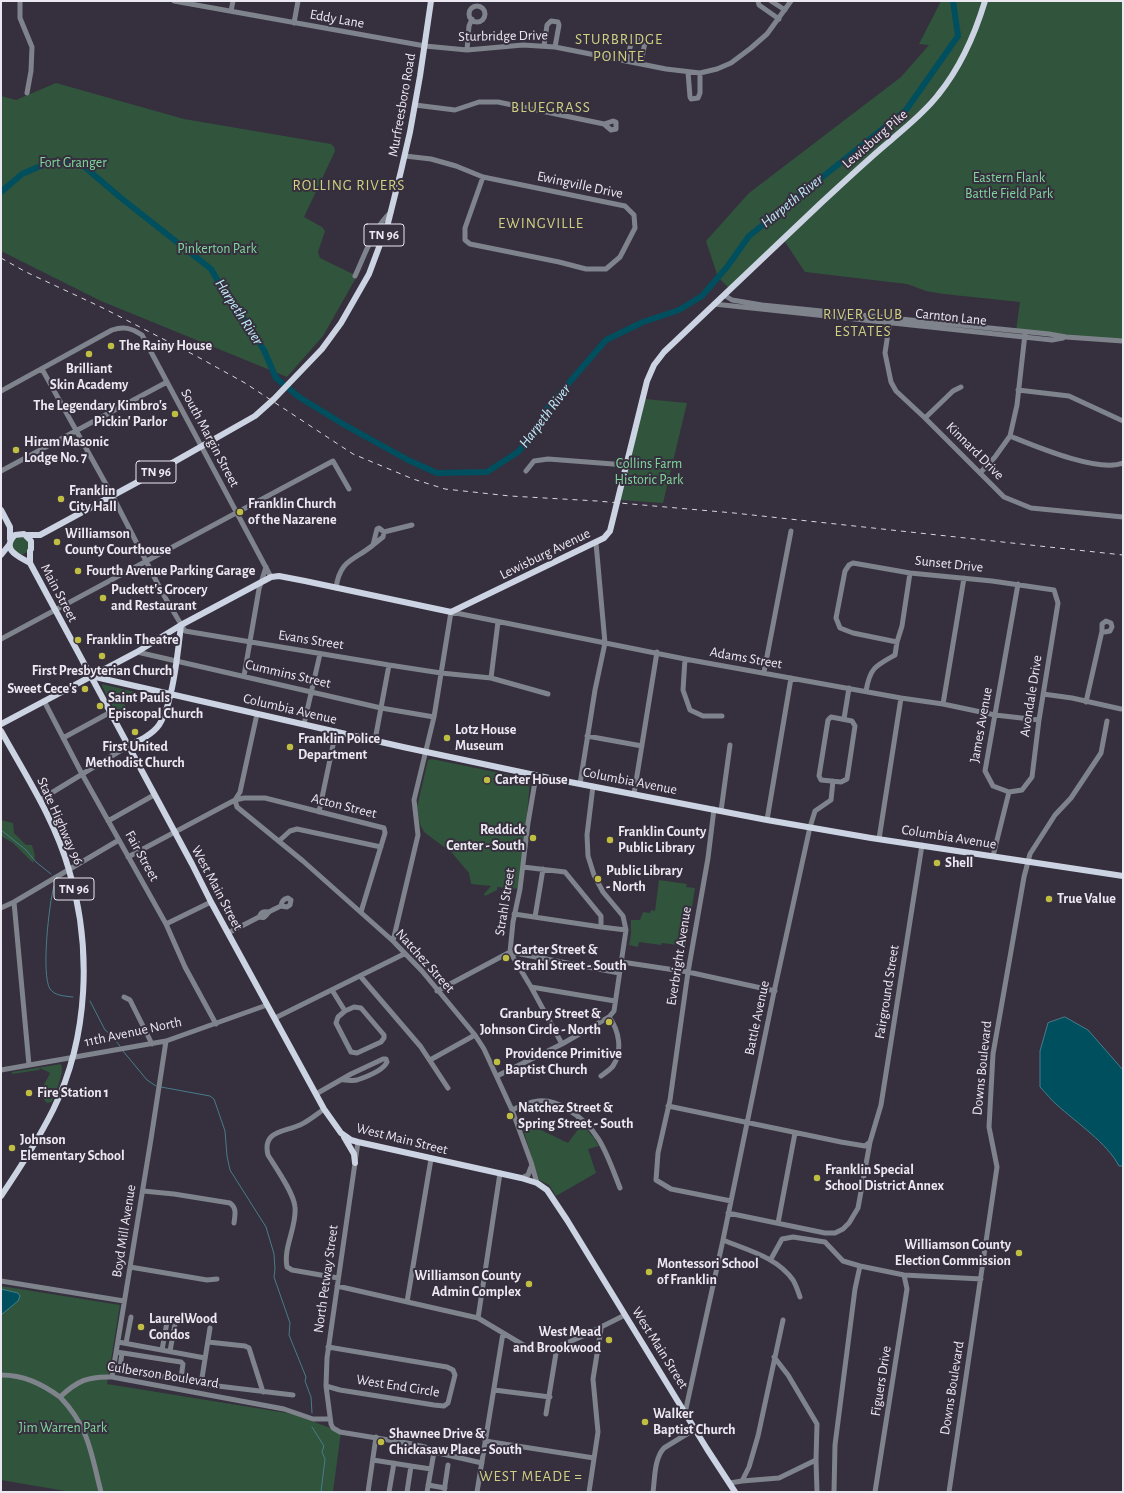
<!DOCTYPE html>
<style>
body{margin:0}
#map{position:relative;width:1124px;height:1493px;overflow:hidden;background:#362f3e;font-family:"Alegreya Sans",sans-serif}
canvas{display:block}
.frame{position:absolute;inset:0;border:2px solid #ece8f1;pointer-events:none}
</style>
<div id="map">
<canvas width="1124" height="1493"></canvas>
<div class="frame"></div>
</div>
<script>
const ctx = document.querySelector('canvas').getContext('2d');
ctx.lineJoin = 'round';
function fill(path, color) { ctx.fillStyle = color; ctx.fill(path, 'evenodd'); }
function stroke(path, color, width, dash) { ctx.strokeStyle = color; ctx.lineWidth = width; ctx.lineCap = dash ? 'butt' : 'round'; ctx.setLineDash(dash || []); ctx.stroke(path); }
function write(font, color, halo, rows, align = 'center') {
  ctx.font = font + ' "Alegreya Sans",sans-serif'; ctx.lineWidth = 4; ctx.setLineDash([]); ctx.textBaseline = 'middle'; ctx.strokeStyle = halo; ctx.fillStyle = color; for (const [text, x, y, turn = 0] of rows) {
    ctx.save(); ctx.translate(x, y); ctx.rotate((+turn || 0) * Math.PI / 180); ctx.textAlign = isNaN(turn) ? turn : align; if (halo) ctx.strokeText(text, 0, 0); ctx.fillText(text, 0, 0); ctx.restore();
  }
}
const green = new Path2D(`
 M 941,1 L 1123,1 L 1123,341 L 1016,331 L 1020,302 L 944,294 L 926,291 L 907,284 L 805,272 L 783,239 L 730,289 L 718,277 L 706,241 L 749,193 L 901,77 L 929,45 L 919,44 Z
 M 56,83 L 184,119 L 331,144 L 334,147 L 335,151 L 304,217 L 322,227 L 325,231 L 318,252 L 320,258 L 357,276 L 323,336 L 287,377 L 101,301 L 1,251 L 1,96 L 16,100 Z
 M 645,399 L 687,403 L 663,503 L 620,500 Z
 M11 546a9 9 0 1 1 18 0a9 9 0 1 1-18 0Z
 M 102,684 L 139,693 L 123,702 L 128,711 L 118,717 L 102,686 Z
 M 432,759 L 529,779 L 530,782 L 520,889 L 497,887 L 497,890 L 485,896 L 484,894 L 491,886 L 471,884 L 469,873 L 452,853 L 424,832 L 420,824 L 417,807 L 428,760 Z
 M 1,820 L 13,823 L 14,833 L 26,845 L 32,845 L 35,856 L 33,863 L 13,843 L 1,836 Z
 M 659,880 L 687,884 L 686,887 L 695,888 L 686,945 L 684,946 L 662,943 L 661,945 L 639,942 L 638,947 L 629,945 L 631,934 L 631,920 L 640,920 L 643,912 L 650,913 L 651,910 L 655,911 Z
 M 61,1064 C 65,1072 55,1093 52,1102 L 47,1103 L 42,1097 L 38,1095 C 42,1086 47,1081 50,1073 L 40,1068 L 39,1070 L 12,1074 L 12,1072 Z
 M 520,1120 L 568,1143 L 582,1124 L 594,1138 L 599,1146 L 588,1149 L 596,1173 L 556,1196 L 549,1185 L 539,1180 Z
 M 1,1286 L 120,1305 L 107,1384 L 293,1414 L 341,1432 L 333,1492 L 71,1492 L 1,1480 Z`);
const water = new Path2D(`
 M 1065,1017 L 1088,1030 L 1123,1070 L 1123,1166 L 1119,1166 C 1108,1144 1076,1122 1057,1105 C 1051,1100 1046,1093 1040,1087 L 1040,1051 L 1048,1023 Z
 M 1,1289 L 18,1293 L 20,1296 L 18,1301 L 1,1315 Z`);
const stream = new Path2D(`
 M 1,830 L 26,850 L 36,862 L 51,874
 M 54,886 C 49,903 41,975 50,989 C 55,996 65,996 73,997
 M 90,1001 L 105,1030 L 110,1034 L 120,1046
 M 123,1051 L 147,1080 L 156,1086
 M 161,1087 L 210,1096 L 214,1099 L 225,1131 L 227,1156 L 230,1170 L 266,1227 L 274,1254 L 275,1269 L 274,1277 L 290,1323 L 289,1335 L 306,1377 L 305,1381 L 311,1397 L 312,1413
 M 312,1427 L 324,1446 L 322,1452 L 325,1459 L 321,1492`);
const river = new Path2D(`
 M 1,192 L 22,174 L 50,162 L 80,163 L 121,198 L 211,269 L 225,293 L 241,314 L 264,350 L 276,378 L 299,397 L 343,424 L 408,460 L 437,473 L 487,472 L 518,452 L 535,432 L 549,406 L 606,340 L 643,322 L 679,310 L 702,296 L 727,267 L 749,236 L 906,110 L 958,36 L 953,1`);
const minor = new Path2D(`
 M 20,1 L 20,18 L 32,47 L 31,71 L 27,93
 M 174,1 L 425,46 L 467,50 L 523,45 L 555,47 L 666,69 L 700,73 L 717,69 L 731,63 L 751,48 L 767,34 L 791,1
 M 758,1 L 759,5 L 779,19
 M 771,1 L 785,10
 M469 14a8 8 0 1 1 16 0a8 8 0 1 1-16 0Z
 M 231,11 L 233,1
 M 294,23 L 298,1
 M 544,46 L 547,25 L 551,21 L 558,22 L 559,25 L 555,47
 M 467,50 L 469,26 L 472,19
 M 627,61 L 632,39 C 636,36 642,38 645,42 L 641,63
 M 688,72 L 690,97 L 691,99 L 698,98 L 700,93 L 700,73
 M 415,105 L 455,110 L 479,102 L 498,102 L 604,124 L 611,130 L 616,129 L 616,122 L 613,121 L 604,124
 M 405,156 L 431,159 L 456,166 L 483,177 L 625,206 L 634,215 L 635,228 L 620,257 L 606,269 L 586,269 L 559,262 L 470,244 L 465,240 L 465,228 L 483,177
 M 355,276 C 365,255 373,228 391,212
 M 724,295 L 732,300 L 762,305 L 1049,334 L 1066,337 L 1123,341
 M 714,304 L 1052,340 L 1063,338
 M 890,320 L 885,353 L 891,382 L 896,391 L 925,418 L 1004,497 L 1031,508 L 1123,517
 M 42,369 L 112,495 L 163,594 L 185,631 L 389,665 L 441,673 L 491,678 L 548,694
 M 1018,390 L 1069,396 L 1123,421
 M 1,391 L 112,330 C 124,326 131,328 142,335 L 271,577
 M 925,418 L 953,391 L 961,387
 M 1010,436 C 1035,446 1098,473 1123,463
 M 1,471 L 167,382
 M 526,471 L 534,461 L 548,459 L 626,465
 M 980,473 L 995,457 L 1010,436 L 1017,405 L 1025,334
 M 384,532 L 412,525
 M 336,588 C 340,559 354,561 373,545 L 377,529 L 379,528 L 384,532 L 383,537 L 373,545
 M 1,639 L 333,461 L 349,489
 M 897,642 L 853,633 L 840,628 L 836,618 L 845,571 L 849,565 L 853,563 L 910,573 L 992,581 L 1054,590 L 1058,603 L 1039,720 L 1032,777 L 1022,790 L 1009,792 L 993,786 L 985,771 L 1018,584
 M 137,652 L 381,708 L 434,717
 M 685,659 L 683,690 L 690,710 L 703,716 L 722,716
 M 764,672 L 791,531
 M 244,676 L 259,589 L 266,567
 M 491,678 L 498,622
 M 866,691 C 870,668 875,666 895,655 L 897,642 L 902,626 L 910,573
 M 1043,694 L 1072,698 L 1121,709
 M 44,701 L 82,774 L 166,924 L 185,967 L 216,1024
 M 1086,702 L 1102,631 L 1102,624 L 1106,621 L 1111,623 L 1112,627 L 1110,631 L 1105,632 L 1102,631
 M 943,704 L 964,578
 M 831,717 L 852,721 L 855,726 L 847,779 L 841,782 L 821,780 L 819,776 L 828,720 Z
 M 844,719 L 849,688
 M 304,724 L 320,654
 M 587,736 L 642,746
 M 63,738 L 109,713
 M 375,740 L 389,665
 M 536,776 L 528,823 L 520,889 L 513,922 L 510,952 L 531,987 L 562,1044
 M 580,784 L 595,690 L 605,643 L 596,543
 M 634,794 L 657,652
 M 40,800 L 128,746
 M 235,800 L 237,807 L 303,861 L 393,941 L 422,971 L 475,1035 L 484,1049 L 512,1110 L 531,1162 L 537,1183
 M 235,800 L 240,792 L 257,714
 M 714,809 L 708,858 L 688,972 L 670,1100 L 658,1153 L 656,1180 L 671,1189 L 731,1201
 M 721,811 L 730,745
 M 319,812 L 336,731
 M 767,820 L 791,678
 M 108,821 L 154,795
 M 879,839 L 901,698
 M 279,841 L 290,831 L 297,829 L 381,847
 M 993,856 L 1009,792
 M 128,857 L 235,800 L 244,798 L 265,798 L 384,828 L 385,833 L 361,912
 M 523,867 L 565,872 L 601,916 L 601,927 L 626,930
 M 14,902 L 29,1065
 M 1,908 L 14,902 L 119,840
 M 514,914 L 601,927
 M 259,917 C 261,912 263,911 269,912
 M 535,917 L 543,869
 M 166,924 L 211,902
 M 228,933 L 259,917 C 265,919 265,916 269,912 C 272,910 277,908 281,906 L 287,907 L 290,905 L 291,900 L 288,898 C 283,899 282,901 281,906
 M 393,941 L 418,835 L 414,800 L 434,717 L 451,612 L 685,659 L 901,698 L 943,704 L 995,715 L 1039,720
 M 622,962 L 688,972 L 775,991
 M 361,977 L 421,1047 L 448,1088
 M 531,987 L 615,1001
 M 332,990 L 345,1011 L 354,1007 L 361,1008 L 384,1035 L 384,1038 L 381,1042 L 357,1053 L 351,1052 L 336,1023 L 338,1017 L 345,1011
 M 437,991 L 510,952 L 619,973
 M 124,997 L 130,1000 L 152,1044
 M 275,1018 L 404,954
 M 430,1060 L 475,1035
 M 1,1070 L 166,1041 L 267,1005
 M 497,1076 L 562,1044 L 609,1017 L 614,1011 L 626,930 L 623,916 L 603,892 L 594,875 L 588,856 L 587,835 L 593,786
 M 601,1076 C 605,1073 611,1069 613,1066 C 623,1051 619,1030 609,1017
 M 316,1094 L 351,1074 L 383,1059 L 386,1059 L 387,1062 C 383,1071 366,1077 357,1080 C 353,1081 348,1080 344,1080
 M 668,1106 L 841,1142 L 865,1146 L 870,1142
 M 324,1109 C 317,1114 309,1121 300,1125 C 284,1132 262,1131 268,1155 C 276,1168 294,1193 295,1207 C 297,1227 283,1247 287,1267 L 292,1270 L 338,1278
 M 512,1110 C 520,1106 529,1102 538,1101 C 549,1100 558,1103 567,1109 C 600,1128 607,1155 620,1188
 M 358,1142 L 327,1358 L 326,1386 L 331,1424 L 333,1428 L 340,1432 L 407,1443 L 425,1447 L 434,1452 L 482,1463
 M 521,1178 L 528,1175 L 531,1167
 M 143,1191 L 174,1194 L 230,1203 C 237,1208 235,1215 234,1223
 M 728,1213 L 825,1233 L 835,1233 L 843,1229 L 849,1223 L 858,1208 L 870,1142 L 881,1105 L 922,845
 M 778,1223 L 795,1133
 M 723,1240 C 747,1250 777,1257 793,1280 C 796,1285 798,1291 800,1297
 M 771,1259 L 782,1239 L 793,1237 L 825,1242 L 843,1261 L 860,1266 L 904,1275 L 907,1289 L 875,1492
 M 130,1267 L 207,1280 L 217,1279
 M 904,1275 L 981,1279
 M 1,1281 L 124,1301
 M 337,1286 L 478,1318 L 530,1349 L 541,1351 L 557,1347 L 583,1336 L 625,1315
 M 407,1302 L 431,1159
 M 478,1318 L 500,1173
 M 210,1328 L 201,1384 L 293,1395
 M 118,1342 L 205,1358
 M 208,1342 L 245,1346 L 249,1348 L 263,1392
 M 126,1343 L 131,1317
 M 162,1350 L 167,1322 L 173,1321 L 175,1324 L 170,1351
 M 116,1352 C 137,1355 159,1359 181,1362 L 183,1364 L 181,1378 L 178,1379 L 138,1372 L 124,1371 L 120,1367 L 122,1353
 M 774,1357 L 788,1375 L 817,1424 L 816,1460 L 817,1492
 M 1,1375 C 24,1375 42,1384 60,1397 C 77,1381 88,1376 112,1377 L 284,1409 L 313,1419 L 330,1419
 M 112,1377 L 151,1139 L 166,1041
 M 326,1386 L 340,1390 L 434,1405 L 444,1406 L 448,1403 L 455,1375 L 453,1370 L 447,1367 L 328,1347
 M 494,1390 L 550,1397
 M 60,1397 C 89,1427 91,1453 101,1492
 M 685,1413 L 723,1240 L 774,992 L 810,827 L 815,811 L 831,800 L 833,781
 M 546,1414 L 557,1347
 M 485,1441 L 594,1458
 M 373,1460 L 411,1466
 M 742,1481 L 779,1478 L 816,1460
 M 730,1483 L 742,1481 L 749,1467 L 758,1436 L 783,1320
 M 428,1485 L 445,1488
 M 368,1492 L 376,1437
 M 389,1492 L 394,1463
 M 407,1492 L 411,1466 L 431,1469
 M 427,1492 L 434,1452
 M 444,1492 L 448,1465
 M 477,1492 L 503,1333
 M 589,1492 L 598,1432 L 593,1379 L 601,1329
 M 653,1492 C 655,1478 654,1459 664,1448 L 695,1429
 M 834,1492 L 835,1445 L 855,1289 L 860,1266
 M 949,1492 L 997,1167 L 989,1127 L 993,1054 L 1024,877 L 1030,854 L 1055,815 L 1071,798 L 1101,753 L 1107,721`);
const major = new Path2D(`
 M 1,510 L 10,527 L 10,539
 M 26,535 L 40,535 L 158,471 L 255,416 L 274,399 L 322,349 L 341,323 L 369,274 L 388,223 L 401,171 L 410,132 L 420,76 L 431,1
 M 30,551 L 30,563 L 192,864 L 211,902 L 324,1109 L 341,1133 L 351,1140 L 358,1142 L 521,1178 L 537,1183 L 547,1190 L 567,1220 L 707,1449 L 735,1492
 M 1,555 L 9,545
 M 30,563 C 20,557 0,550 15,535 L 24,534 L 31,541 L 31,549
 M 91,676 L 403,747 L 549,778 L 767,820 L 871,838 L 1123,876
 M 1,724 L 137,652 L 181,625 L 271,577 L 279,576 L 305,581 L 451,612 L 604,538 L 610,531 L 647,381 L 654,365 L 664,352 C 716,302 768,253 820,204 C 843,183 866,161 890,141 C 907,126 924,113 938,95 C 960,68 975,34 985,1
 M 1,731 C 26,776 55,820 69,870 C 92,947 89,1037 53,1110 C 38,1140 20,1168 1,1196
 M 128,746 C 138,741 152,735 159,725 C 173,704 178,651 181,625
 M 344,1137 L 354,1154 L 355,1163`);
const rail = new Path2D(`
 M 1,258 L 26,272 L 103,308 L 198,357 L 245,383 L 353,454 L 413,479 L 445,489 L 510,496 L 597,501 L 734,513 L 1123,555`);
const markers = [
 [111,346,4,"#bfbe42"],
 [89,354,4,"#bfbe42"],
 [175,414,4,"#bfbe42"],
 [16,450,4,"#bfbe42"],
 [61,499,4,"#bfbe42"],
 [240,512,4,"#bfbe42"],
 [57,542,4,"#bfbe42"],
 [78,571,4,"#bfbe42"],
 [103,598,4,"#bfbe42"],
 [78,640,4,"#bfbe42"],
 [102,656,4,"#bfbe42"],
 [85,689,4,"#bfbe42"],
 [100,706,4,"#bfbe42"],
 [135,732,4,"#bfbe42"],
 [447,738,4,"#bfbe42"],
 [290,747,4,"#bfbe42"],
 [487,780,4,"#bfbe42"],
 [533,838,4,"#bfbe42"],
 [610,840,4,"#bfbe42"],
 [937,863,4,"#bfbe42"],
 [598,879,4,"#bfbe42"],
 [1049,899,4,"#bfbe42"],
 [506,958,4,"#bfbe42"],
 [609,1022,4,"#bfbe42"],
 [497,1062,4,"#bfbe42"],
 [29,1093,4,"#bfbe42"],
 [510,1116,4,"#bfbe42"],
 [12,1148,4,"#bfbe42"],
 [817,1178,4,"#bfbe42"],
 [1019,1253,4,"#bfbe42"],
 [649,1272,4,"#bfbe42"],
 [529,1284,4,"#bfbe42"],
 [141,1327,4,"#bfbe42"],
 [609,1340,4,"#bfbe42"],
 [645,1422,4,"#bfbe42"],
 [381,1442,4,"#bfbe42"]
];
const shields = [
 [384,235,40],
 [156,472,40],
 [74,889,40]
];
const shieldNames = [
 ["TN 96",384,235],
 ["TN 96",156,472],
 ["TN 96",74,889]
];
const streetNames = [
 ["Eddy Lane",337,19,10],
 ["Sturbridge Drive",503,36,-1],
 ["Murfreesboro Road",402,105,-80],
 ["Lewisburg Pike",875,139,-41],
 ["Ewingville Drive",580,185,12],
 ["Carnton Lane",951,317,6],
 ["South Margin Street",210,438,62],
 ["Kinnard Drive",975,451,45],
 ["Lewisburg Avenue",545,554,-26],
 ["Sunset Drive",949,564,6],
 ["Main Street",59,593,62],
 ["Evans Street",311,640,9],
 ["Adams Street",746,658,10],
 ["Cummins Street",288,674,13],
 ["Avondale Drive",1031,696,-81],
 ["Columbia Avenue",290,709,13],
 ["James Avenue",981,725,-80],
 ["Columbia Avenue",630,781,11],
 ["Acton Street",344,806,14],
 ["State Highway 96",60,821,66],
 ["Columbia Avenue",949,837,9],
 ["Fair Street",142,856,61],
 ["West Main Street",217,888,62],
 ["Strahl Street",505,902,-81],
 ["Everbright Avenue",679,956,-81],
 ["Natchez Street",425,961,48],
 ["Fairground Street",887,992,-81],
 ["Battle Avenue",757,1018,-78],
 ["11th Avenue North",133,1032,-12],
 ["Downs Boulevard",982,1068,-84],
 ["West Main Street",402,1139,14],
 ["Boyd Mill Avenue",124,1231,-81],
 ["North Petway Street",326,1279,-82],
 ["West Main Street",660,1348,58],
 ["Culberson Boulevard",163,1375,9],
 ["Figuers Drive",881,1381,-81],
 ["West End Circle",398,1386,9],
 ["Downs Boulevard",952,1388,-81]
];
const parkNames = [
 ["Fort Granger",73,163],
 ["Eastern Flank",1009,178],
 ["Battle Field Park",1009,194],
 ["Pinkerton Park",217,249],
 ["Collins Farm",649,464],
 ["Historic Park",649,480],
 ["Jim Warren Park",63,1428]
];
const poiNames = [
 ["The Rainy House",119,346],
 ["Brilliant",89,369,"center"],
 ["Skin Academy",89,385,"center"],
 ["The Legendary Kimbro's",167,406,"right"],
 ["Pickin' Parlor",167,422,"right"],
 ["Hiram Masonic",24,442],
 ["Lodge No. 7",24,458],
 ["Franklin",69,491],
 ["City Hall",69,507],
 ["Franklin Church",248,504],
 ["of the Nazarene",248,520],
 ["Williamson",65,534],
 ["County Courthouse",65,550],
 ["Fourth Avenue Parking Garage",86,571],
 ["Puckett's Grocery",111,590],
 ["and Restaurant",111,606],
 ["Franklin Theatre",86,640],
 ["First Presbyterian Church",102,671,"center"],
 ["Sweet Cece's",77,689,"right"],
 ["Saint Pauls",108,698],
 ["Episcopal Church",108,714],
 ["Lotz House",455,730],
 ["Museum",455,746],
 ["Franklin Police",298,739],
 ["Department",298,755],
 ["First United",135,747,"center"],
 ["Methodist Church",135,763,"center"],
 ["Carter House",495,780],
 ["Reddick",525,830,"right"],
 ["Center - South",525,846,"right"],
 ["Franklin County",618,832],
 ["Public Library",618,848],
 ["Shell",945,863],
 ["Public Library",606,871],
 ["- North",606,887],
 ["True Value",1057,899],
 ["Carter Street &",514,950],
 ["Strahl Street - South",514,966],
 ["Granbury Street &",601,1014,"right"],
 ["Johnson Circle - North",601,1030,"right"],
 ["Providence Primitive",505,1054],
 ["Baptist Church",505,1070],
 ["Fire Station 1",37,1093],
 ["Natchez Street &",518,1108],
 ["Spring Street - South",518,1124],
 ["Johnson",20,1140],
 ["Elementary School",20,1156],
 ["Franklin Special",825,1170],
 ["School District Annex",825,1186],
 ["Williamson County",1011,1245,"right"],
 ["Election Commission",1011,1261,"right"],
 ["Montessori School",657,1264],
 ["of Franklin",657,1280],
 ["Williamson County",521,1276,"right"],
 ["Admin Complex",521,1292,"right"],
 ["LaurelWood",149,1319],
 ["Condos",149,1335],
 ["West Mead",601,1332,"right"],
 ["and Brookwood",601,1348,"right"],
 ["Walker",653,1414],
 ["Baptist Church",653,1430],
 ["Shawnee Drive &",389,1434],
 ["Chickasaw Place - South",389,1450]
];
const neighbourhoodNames = [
 ["STURBRIDGE",619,39],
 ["POINTE",619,56],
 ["BLUEGRASS",551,107],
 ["ROLLING RIVERS",349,185],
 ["EWINGVILLE",541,223],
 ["RIVER CLUB",863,314],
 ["ESTATES",863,331],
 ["WEST MEADE =",531,1476]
];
const waterNames = [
 ["Harpeth River",792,201,-39],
 ["Harpeth River",239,312,57],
 ["Harpeth River",545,416,-53]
];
fill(green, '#31543c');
fill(water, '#004f5f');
stroke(water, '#477d8b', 1);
stroke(stream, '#477d8b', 1);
stroke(river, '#004f5f', 6);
stroke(minor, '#7f838b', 5);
stroke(major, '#ccd4e3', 6);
stroke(rail, '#dad5df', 1, [5, 5]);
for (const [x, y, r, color] of markers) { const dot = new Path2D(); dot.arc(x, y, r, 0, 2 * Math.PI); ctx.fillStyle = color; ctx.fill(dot); stroke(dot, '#362f3e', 1.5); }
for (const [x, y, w] of shields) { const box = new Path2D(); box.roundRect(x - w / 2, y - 11, w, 22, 3); ctx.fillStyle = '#362f3e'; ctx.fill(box); stroke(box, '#ece8f1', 1); }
write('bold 13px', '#ece8f1', null, shieldNames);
write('14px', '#ece8f1', '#362f3e', streetNames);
write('14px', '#80d79c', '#362f3e', parkNames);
write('bold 14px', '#ece8f1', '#362f3e', poiNames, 'left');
ctx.letterSpacing = '1px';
write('15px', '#cfd082', '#362f3e', neighbourhoodNames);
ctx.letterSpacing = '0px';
write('italic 15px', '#c1ecf9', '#362f3e', waterNames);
</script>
